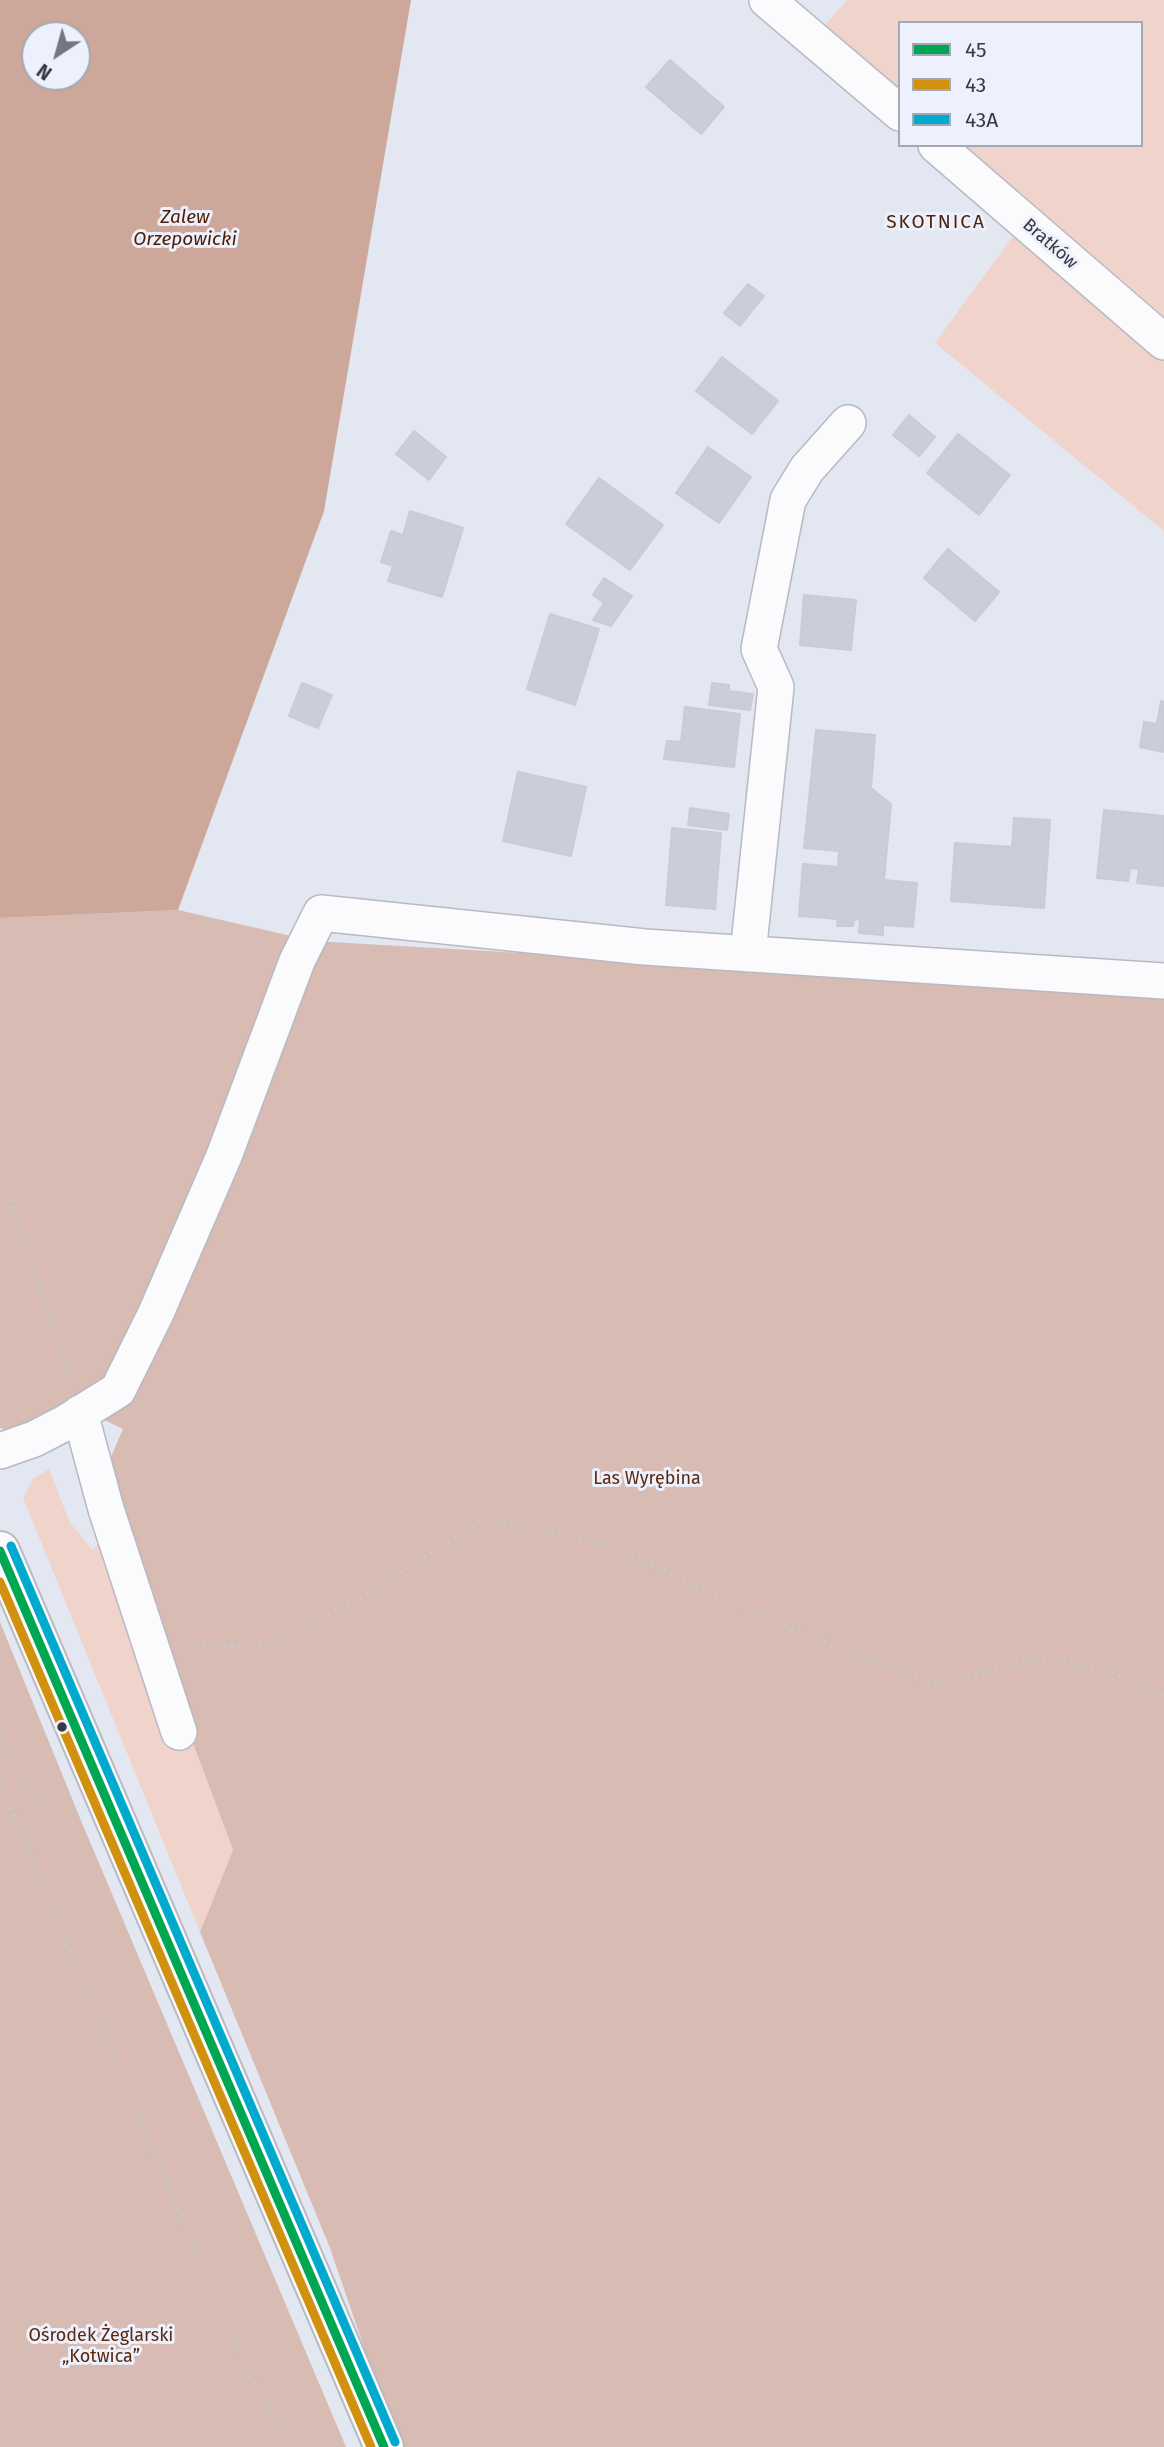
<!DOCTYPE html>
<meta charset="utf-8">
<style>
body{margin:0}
#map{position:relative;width:1164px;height:2447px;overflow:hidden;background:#e3e7f1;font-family:"Fira Sans",sans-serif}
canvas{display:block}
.legend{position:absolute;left:898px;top:21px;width:245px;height:126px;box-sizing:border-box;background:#edf1fd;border:2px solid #a4a8b2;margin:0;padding:9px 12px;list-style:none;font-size:21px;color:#373a41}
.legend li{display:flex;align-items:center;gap:14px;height:35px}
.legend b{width:35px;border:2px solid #a4a8b2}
.north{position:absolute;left:21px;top:21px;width:70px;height:70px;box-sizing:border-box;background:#edf1fd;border:2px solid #a4a8b2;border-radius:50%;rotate:216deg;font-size:19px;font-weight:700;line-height:28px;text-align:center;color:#373a41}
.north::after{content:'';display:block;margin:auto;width:24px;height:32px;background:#73777f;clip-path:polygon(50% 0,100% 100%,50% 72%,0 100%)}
</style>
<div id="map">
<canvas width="1164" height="2447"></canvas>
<ul class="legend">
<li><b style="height:9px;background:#00a651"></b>45</li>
<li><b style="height:9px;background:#d1900d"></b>43</li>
<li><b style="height:9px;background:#00a9ce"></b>43A</li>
</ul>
<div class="north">N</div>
</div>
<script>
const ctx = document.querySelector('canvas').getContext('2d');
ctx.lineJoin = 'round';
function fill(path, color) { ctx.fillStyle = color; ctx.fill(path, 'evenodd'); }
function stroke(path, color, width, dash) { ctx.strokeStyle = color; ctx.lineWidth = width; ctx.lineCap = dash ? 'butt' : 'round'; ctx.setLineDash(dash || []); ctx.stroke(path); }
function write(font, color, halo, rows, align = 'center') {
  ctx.font = font + ' "Fira Sans",sans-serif'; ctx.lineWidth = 6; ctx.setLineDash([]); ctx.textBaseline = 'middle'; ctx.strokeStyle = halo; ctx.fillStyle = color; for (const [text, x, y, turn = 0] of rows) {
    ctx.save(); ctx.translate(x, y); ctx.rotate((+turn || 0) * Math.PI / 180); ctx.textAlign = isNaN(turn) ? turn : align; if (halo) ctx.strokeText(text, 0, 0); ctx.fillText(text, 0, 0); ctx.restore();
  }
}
const green = new Path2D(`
 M 847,0 L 1164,0 L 1164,329 L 949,145 L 1141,145 L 1141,23 L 900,23 L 900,103 L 818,33 Z
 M 1013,236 L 1164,359 L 1164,531 L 935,343 Z
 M 49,1469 L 70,1523 L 93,1550 L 111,1525 L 233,1850 L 200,1932 L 23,1498 L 33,1479 Z`);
const forest = new Path2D(`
 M 178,910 L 313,941 L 1164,990 L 1164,2447 L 398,2447 L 330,2248 L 200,1932 L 233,1850 L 161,1658 L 110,1459 L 123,1429 L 90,1413 L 26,1435 L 0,1428 L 0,918 Z
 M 0,1622 L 82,1823 L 346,2447 L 0,2447 Z`);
const water = new Path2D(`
 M 0,0 L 411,0 L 324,511 L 178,910 L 0,918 ZM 35,35 L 77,35 L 77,77 L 35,77 Z`);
const building = new Path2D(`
 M 670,60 L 724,107 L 701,134 L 646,87 Z
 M 748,284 L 764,296 L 740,326 L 724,313 Z
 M 722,357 L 778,401 L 752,434 L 696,391 Z
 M 909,415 L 935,437 L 919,456 L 893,435 Z
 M 414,431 L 446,457 L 429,480 L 396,454 Z
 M 958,434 L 1010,475 L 979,515 L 927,473 Z
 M 708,447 L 751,477 L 719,523 L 676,493 Z
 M 599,478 L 663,525 L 630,570 L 566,524 Z
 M 410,511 L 463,528 L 442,597 L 388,581 L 393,566 L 381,562 L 391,531 L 403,535 Z
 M 948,549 L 999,592 L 975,621 L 924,578 Z
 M 604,578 L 632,596 L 611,626 L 593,620 L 604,603 L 593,595 Z
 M 804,595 L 856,600 L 851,650 L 800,645 Z
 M 550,614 L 599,629 L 575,705 L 527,689 Z
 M 302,683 L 332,695 L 318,728 L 289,716 Z
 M 712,683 L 729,685 L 729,691 L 753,694 L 750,710 L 709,705 Z
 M 1161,701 L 1164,702 L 1164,752 L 1140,747 L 1144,722 L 1157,724 Z
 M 685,707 L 740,714 L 734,767 L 664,759 L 667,741 L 681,742 Z
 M 816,730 L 875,735 L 871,788 L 891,804 L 884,880 L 917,883 L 913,927 L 883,925 L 883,935 L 859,933 L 860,919 L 854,920 L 853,926 L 837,926 L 838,919 L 799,916 L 803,864 L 838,867 L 839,851 L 804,848 Z
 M 518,772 L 586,787 L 571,856 L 503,841 Z
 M 690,808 L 729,814 L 727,830 L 688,825 Z
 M 1104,810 L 1164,816 L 1164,886 L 1137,883 L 1139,869 L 1130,868 L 1128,881 L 1097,878 Z
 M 1014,818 L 1050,820 L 1044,908 L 951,901 L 955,843 L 1012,847 Z
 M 672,828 L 721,833 L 715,909 L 666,905 Z`);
const path = new Path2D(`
 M 0,1166 L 70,1379
 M 189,1645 L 264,1647 L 362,1598 L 483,1519 L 601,1543 L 811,1637 L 934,1685 L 1042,1658 L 1111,1672 L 1164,1695
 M 0,1732 L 25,1789 L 54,1817
 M 0,1782 L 193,2245 L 251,2377 L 289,2447`);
const minor = new Path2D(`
 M 767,0 L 900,113
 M 936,145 L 1164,342
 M 748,954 L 776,687 L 759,649 L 788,500 L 807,469 L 848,423
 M 80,1413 L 106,1509 L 179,1732
 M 0,1451 L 34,1439 L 65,1423 L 118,1390 L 156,1313 L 224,1156 L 297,961 L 321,913 L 645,947 L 1164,981`);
const secondary = new Path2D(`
 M 0,1551 L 384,2447`);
const bus1 = new Path2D(`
 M 0,1551 L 384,2447`);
const bus2 = new Path2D(`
 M 0,1582 L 371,2447`);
const bus3 = new Path2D(`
 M 11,1546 L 395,2442`);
const markers = [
 [62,1727,6,"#373a41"]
];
const streetNames = [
 ["Bratków",1050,244,41]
];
const parkNames = [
 ["Las Wyrębina",647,1479],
 ["Ośrodek Żeglarski",101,2336],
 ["„Kotwica”",101,2357]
];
const waterNames = [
 ["Zalew",185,218],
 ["Orzepowicki",185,240]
];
const neighbourhoodNames = [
 ["SKOTNICA",936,223]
];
fill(green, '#f0d4cc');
fill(forest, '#d8bbb2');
fill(water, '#cda79a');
fill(building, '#caced9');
stroke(building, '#c9ccd4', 2);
stroke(minor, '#b8bac2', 38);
stroke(secondary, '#b8bac2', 42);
stroke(path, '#c6c8cb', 4.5, [2, 5]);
stroke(minor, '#fbfbfd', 35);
stroke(secondary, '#fbfbfd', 38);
stroke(bus1, '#00a651', 9);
stroke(bus2, '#d1900d', 9);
stroke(bus3, '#00a9ce', 9);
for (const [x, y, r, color] of markers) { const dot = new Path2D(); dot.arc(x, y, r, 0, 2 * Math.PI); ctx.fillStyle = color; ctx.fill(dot); stroke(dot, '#edf1fd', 2.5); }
write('18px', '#373a41', '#edf1fd', streetNames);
write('18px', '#5b270d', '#edf1fd', parkNames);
write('italic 19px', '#4d1b00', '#edf1fd', waterNames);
ctx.letterSpacing = '2px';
write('19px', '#522109', '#edf1fd', neighbourhoodNames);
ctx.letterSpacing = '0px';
</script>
